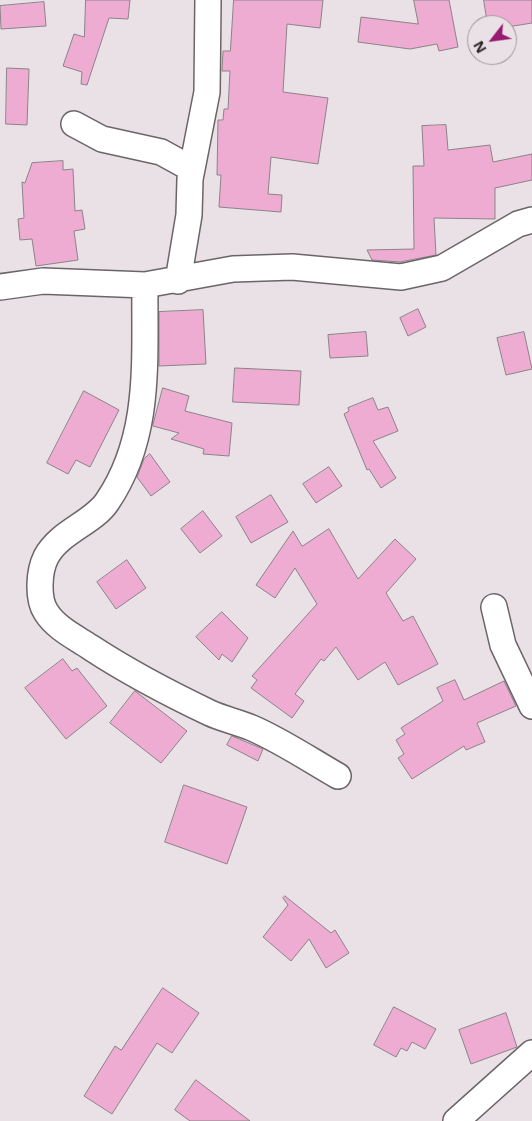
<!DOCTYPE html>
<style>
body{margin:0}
#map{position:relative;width:532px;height:1121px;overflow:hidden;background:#e9e1e5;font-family:"Open Sans",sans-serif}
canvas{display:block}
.north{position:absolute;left:467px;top:15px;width:50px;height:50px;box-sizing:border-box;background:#e9e1e5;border:1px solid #9a9497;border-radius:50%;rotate:240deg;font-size:14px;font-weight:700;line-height:20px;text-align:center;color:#242122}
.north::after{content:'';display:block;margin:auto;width:18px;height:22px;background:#981a72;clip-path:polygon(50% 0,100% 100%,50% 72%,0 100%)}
</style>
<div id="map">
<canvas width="532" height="1121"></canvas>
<div class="north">N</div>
</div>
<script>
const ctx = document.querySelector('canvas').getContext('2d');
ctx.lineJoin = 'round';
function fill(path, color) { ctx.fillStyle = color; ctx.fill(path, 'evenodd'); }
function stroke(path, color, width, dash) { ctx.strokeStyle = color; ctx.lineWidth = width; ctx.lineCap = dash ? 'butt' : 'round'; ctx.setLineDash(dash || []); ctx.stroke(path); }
const building = new Path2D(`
 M 86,0 L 130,0 L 128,19 L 109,18 L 87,85 L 81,84 L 82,72 L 63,66 L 74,34 L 84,37 Z
 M 234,0 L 323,0 L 320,28 L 287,24 L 283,92 L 328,98 L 318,164 L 271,157 L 268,194 L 282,195 L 281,212 L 219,207 L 221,175 L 217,175 L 218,120 L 223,120 L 224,109 L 228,109 L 230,71 L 222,71 L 223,51 L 230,51 Z
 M 414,0 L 449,0 L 458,47 L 439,51 L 437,44 L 410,49 L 358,42 L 361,17 L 418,24 Z
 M 484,0 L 532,0 L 532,23 L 507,27 L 507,25 L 488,25 Z
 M 44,2 L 46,26 L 1,29 L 0,6 Z
 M 7,68 L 29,69 L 27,125 L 6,124 Z
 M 446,125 L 448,150 L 490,145 L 493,162 L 532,154 L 532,180 L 495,188 L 495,219 L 434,218 L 436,255 L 400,262 L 372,260 L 367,250 L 414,249 L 413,166 L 424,166 L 422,126 Z
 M 63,161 L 63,170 L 73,169 L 75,211 L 82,210 L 85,229 L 74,231 L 78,260 L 36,266 L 32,239 L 20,240 L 18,219 L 24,218 L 22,182 L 25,183 L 32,163 Z
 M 418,309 L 426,327 L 408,336 L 400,318 Z
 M 203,310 L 206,364 L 159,366 L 159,312 Z
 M 366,332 L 368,356 L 330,358 L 328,335 Z
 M 524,332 L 532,369 L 506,375 L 497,338 Z
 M 235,368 L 301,371 L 299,405 L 233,402 Z
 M 163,388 L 189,396 L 185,411 L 232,423 L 229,456 L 203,454 L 204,449 L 171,439 L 179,433 L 153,426 Z
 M 84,391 L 119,410 L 90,467 L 76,460 L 68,474 L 47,463 Z
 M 373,398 L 378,410 L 388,407 L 398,431 L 373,441 L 396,478 L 381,488 L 369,469 L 367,470 L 344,414 L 349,411 L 348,408 Z
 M 150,454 L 170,482 L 151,496 L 137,477 L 144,459 Z
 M 329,467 L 342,486 L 316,503 L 303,484 Z
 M 271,495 L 288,522 L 251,543 L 236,517 Z
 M 203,511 L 222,536 L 200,553 L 181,529 Z
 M 329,529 L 358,579 L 395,539 L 416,559 L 386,593 L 403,621 L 413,616 L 438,664 L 398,685 L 385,662 L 358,680 L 336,647 L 324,661 L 321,659 L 295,694 L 304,701 L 292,718 L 251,688 L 257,680 L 252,676 L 317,604 L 295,568 L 275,598 L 256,585 L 293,531 L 302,546 Z
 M 127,560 L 146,588 L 116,609 L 97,582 Z
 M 222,612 L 248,638 L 232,662 L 222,654 L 219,660 L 196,637 Z
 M 63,659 L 72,671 L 77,668 L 107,706 L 66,739 L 25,688 Z
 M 455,680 L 464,700 L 504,681 L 516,706 L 477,723 L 485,742 L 466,750 L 464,746 L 412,779 L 398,758 L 404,754 L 396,740 L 405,734 L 401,728 L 443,701 L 437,688 Z
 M 135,691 L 187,731 L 161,763 L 110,723 Z
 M 232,736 L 263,749 L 258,761 L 227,745 Z
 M 184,785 L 247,807 L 227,864 L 165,842 Z
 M 285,896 L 331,933 L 335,930 L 349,953 L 326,968 L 309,939 L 291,961 L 263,937 L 288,905 L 283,898 Z
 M 163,988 L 199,1013 L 172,1053 L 157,1043 L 112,1114 L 84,1096 L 115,1046 L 121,1050 Z
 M 394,1007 L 436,1029 L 425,1049 L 412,1042 L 407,1051 L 401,1048 L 396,1057 L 374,1045 Z
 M 506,1013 L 517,1047 L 471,1064 L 459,1030 Z
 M 196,1080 L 250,1121 L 190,1121 L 175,1110 Z`);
const minor = new Path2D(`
 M 74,124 L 102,139 L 161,152 L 192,169
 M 178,281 L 189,215 L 190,179 L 207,92 L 208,0
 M 145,285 C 144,360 152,436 107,502 C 93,523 59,532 46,557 C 39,571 37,598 46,612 C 56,628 75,637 90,647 C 128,672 168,693 210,713 C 223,719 238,722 252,728 C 282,741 310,760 338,776
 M 0,287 L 43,281 L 145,285 L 233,269 L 292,267 L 401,277 L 442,268 L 518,224 L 532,220
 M 494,607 L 503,645 L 532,706
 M 456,1121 L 532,1053`);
fill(building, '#efacd2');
stroke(building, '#8b8387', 1);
stroke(minor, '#6c6568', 28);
stroke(minor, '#fff', 25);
</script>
